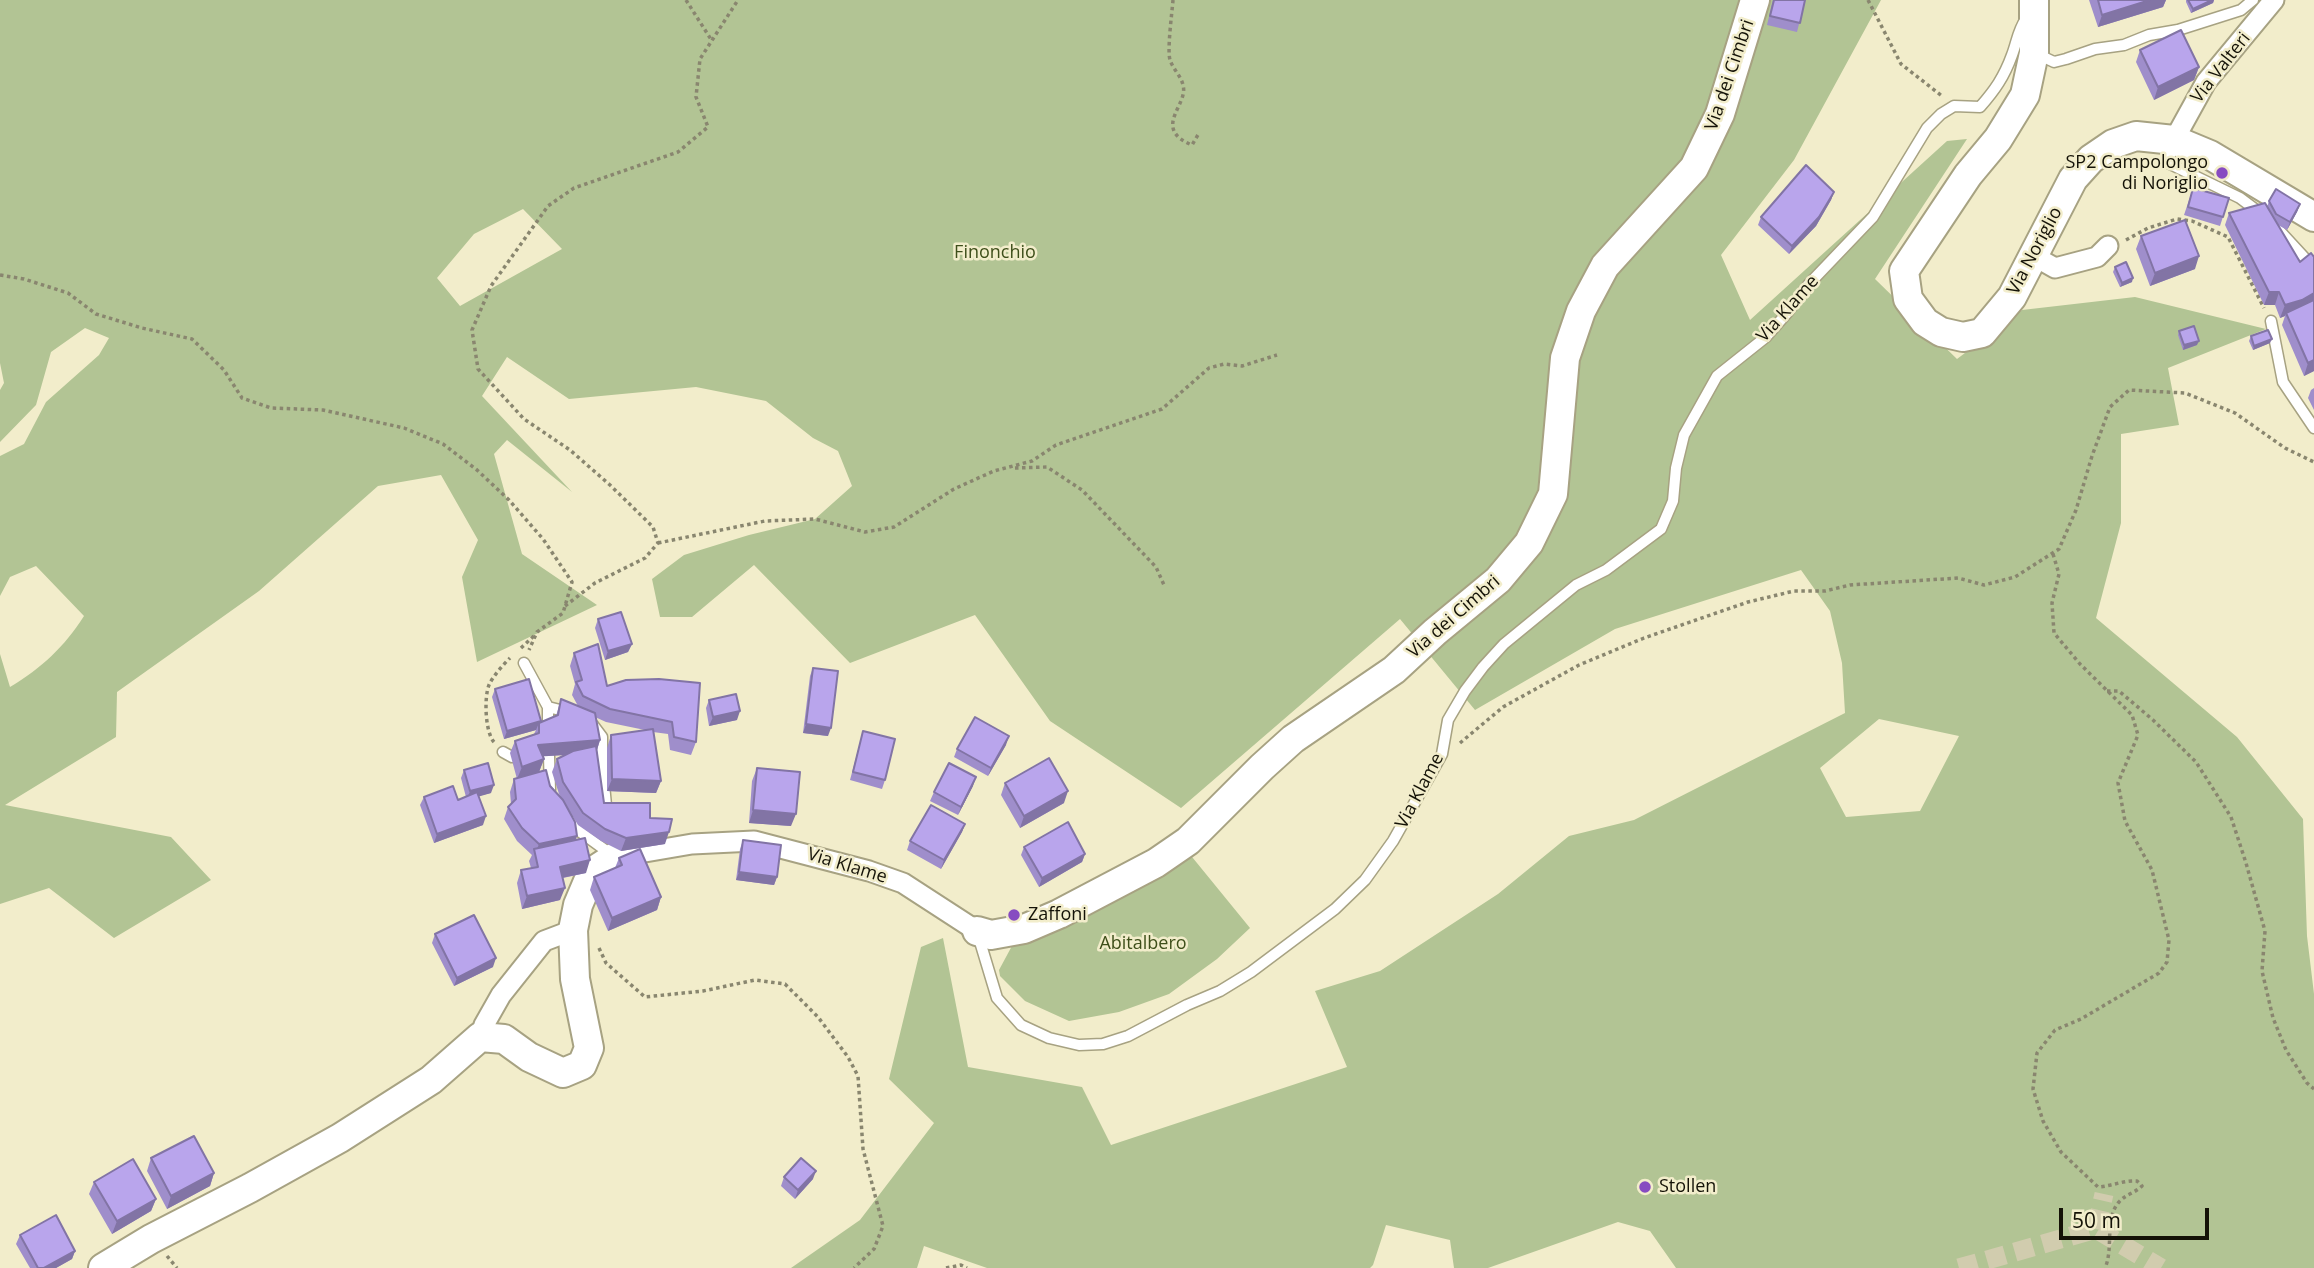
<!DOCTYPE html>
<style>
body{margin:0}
#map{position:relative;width:2314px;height:1268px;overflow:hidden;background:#f2edcb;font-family:"Open Sans",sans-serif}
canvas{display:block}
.scale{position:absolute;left:2059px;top:1208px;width:150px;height:32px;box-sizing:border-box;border:4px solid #141207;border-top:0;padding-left:9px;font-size:21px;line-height:24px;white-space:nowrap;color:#141207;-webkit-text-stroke:5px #f2edcb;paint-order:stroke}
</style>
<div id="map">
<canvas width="2314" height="1268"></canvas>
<div class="scale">50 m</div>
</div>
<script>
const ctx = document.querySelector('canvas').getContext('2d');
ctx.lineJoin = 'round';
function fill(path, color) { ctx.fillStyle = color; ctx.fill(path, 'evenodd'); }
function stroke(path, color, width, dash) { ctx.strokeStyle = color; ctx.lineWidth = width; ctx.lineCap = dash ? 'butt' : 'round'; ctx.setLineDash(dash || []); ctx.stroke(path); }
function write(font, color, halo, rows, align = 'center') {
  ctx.font = font + ' "Open Sans",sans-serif'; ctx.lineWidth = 5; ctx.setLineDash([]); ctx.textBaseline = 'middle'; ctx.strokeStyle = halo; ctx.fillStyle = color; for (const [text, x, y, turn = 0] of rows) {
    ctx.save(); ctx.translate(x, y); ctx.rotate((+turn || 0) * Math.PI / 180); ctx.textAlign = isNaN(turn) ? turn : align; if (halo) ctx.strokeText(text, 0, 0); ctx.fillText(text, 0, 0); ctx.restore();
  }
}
const green = new Path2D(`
 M 0,0 L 1881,0 L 1794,160 L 1721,255 L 1750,320 L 1947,141 L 1967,139 L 1875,279 L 1957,359 L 2022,310 L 2135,297 L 2266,329 L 2168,368 L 2179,425 L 2121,434 L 2121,523 L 2096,618 L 2237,737 L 2303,819 L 2307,936 L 2314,994 L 2314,1268 L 1676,1268 L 1650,1231 L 1618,1222 L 1488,1268 L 1454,1268 L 1450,1240 L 1386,1225 L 1373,1265 L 1370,1268 L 987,1268 L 924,1246 L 917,1268 L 791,1268 L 860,1220 L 934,1123 L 889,1079 L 921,947 L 943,938 L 968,1067 L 1082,1087 L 1111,1145 L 1347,1067 L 1315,991 L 1380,971 L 1498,894 L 1569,836 L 1634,820 L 1845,713 L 1842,663 L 1830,611 L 1801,570 L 1615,629 L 1475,710 L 1400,619 L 1181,808 L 1050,721 L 975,615 L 850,663 L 754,565 L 692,617 L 660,617 L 652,579 L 684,555 L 749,535 L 815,519 L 852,486 L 838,451 L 813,438 L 766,401 L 696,387 L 569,399 L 507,357 L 482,396 L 572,492 L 507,440 L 494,454 L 522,554 L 597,605 L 477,662 L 462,577 L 478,540 L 441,475 L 378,486 L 259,591 L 117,692 L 116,737 L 5,805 L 171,837 L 211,880 L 114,938 L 49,888 L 0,904 L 0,654 L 10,687 C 42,668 64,647 84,616 L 36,566 L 10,577 L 0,596 L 0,456 L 24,444 L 46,402 L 99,355 L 109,338 L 85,328 L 51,352 L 36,405 L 0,442 L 0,390 L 4,383 L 0,363 ZM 523,209 L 562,249 L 460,306 L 437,278 L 474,234 ZM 1879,719 L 1959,736 L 1920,811 L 1846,817 L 1820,768 Z
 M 1188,852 L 1250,928 L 1217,959 L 1169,994 L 1119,1012 L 1069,1021 L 1025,1001 L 1000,976 L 999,970 L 1013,944 Z`);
const streetTunnel = new Path2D(`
 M 2096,1229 L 2104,1194
 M 1959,1268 L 2096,1229 L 2161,1268`);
const path = new Path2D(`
 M 686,0 L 712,41
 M 1173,0 C 1172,13 1167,50 1170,60 C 1173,69 1181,76 1183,85 C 1189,105 1151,128 1192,145 L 1199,133
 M 1868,0 L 1901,64 L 1942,96
 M 2126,240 L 2148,228 L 2177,219 L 2192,221 L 2228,237 L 2264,308
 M 0,275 L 24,279 L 68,293 L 96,314 L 142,328 L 192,339 L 224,370 L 242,398 L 271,408 L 323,410 L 404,428 L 443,444 L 477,470 L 509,500 L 543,539 L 572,582 L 563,613 L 537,632 L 529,650
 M 1015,468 L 1047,467 L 1082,490 L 1156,567 L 1164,585
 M 658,543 L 765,521 L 815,519 L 865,532 L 894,527 L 954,489 L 994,471 L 1032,461 L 1056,445 L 1162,409 L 1209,368 L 1224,364 L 1242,366 L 1277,355
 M 2053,554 L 2059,574 L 2052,603 L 2054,633 L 2080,664 L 2132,715 L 2138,735 L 2118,783 L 2125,821 L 2152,870 L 2169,940 L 2167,962 L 2159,973 L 2081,1019 L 2055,1030 L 2037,1053 L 2033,1089 L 2043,1121 L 2061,1152 L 2098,1187 C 2112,1186 2124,1180 2137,1181 L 2142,1186 C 2135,1193 2126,1194 2119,1202 C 2104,1219 2114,1248 2105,1268
 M 565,606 L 595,583 L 645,558 L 658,543 L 653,527 L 610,485 L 570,450 L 524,419 L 478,369 L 472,330 L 491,286 L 548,206 L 574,188 L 678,152 L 708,127 L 696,97 L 700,59 L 738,0
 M 521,648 L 536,634
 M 2107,691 L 2119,691 L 2153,720 L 2196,762 L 2231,817 L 2246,863 L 2265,931 L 2262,971 L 2273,1018 L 2286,1050 L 2307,1083 L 2314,1089
 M 494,742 C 485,732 484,697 489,685 C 493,676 503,665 510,658
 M 1460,743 L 1503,707 L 1579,665 L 1644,638 L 1748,602 L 1794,591 L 1825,591 L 1850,585 L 1958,578 L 1984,585 L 2015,577 L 2059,549 L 2076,510 L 2092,456 L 2110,407 L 2129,390 L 2185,393 L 2235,413 L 2285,448 L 2314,462
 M 599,948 L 606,963 L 645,997 L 703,991 L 755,980 L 785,984 L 818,1017 L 848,1057 L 858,1076 L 863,1149 L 883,1226 L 874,1249 L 854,1268
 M 167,1256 L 177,1268
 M 946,1268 L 961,1265 L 967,1268`);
const lane = new Path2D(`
 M 2035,53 L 2054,62 L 2066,59 L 2095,49 L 2124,45 L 2149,35 L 2178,30 L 2241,10 L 2253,0
 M 2173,143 L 2168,163 L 2240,198 L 2260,213
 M 2276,227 L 2314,268
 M 2271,321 L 2283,382 L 2314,428
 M 524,663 L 548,707 L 548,730
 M 548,707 L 568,712
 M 593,725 L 602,737 L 602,763 L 607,816
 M 503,752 L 512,757
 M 549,756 L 550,790
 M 570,820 L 575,828 L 612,855
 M 978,935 L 997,998 L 1021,1025 L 1049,1038 L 1079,1045 L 1103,1044 L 1128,1036 L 1187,1005 L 1220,991 L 1251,972 L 1335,909 L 1365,880 L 1393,841 L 1442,754 L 1448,720 L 1465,691 L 1483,667 L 1504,644 L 1576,585 L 1606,570 L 1661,529 L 1673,501 L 1676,468 L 1684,435 L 1717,376 L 1766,337 L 1788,312 L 1808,285 L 1873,217 L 1927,128 L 1941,114 L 1954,106 L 1980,107 C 1995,90 2004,77 2012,55 C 2017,42 2018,30 2026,19`);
const street = new Path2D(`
 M 2174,140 L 2206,82 L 2274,0
 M 2032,255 L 2055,268 L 2097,257 L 2108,246
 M 616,857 L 692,844 L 754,841 L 869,871 L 903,883 L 977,931
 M 480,1037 L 484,1025 L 501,995 L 544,941 L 573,930`);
const secondary = new Path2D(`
 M 2034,0 L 2034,53 L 2025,95 L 1998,139 L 1968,175 L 1904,271 L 1908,299 L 1925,322 L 1941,332 L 1963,337 L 1982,333 L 2012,297 L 2073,179 L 2091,159 L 2113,144 L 2136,136 L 2174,140 L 2210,155 L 2314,217
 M 977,931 L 991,935 L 1024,929 L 1059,914 L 1156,863 L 1188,841 L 1262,767 L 1293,739 L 1394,670 L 1435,632 L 1498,580 L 1529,543 L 1553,494 L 1565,358 L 1581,311 L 1605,266 L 1694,168 L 1720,114 L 1755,0
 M 103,1268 L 151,1239 L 250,1188 L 340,1138 L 431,1080 L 480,1037 L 504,1039 L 529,1057 L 563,1073 L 582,1065 L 589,1048 L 575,979 L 573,930 L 578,905 L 592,872 L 615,857`);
const wall = new Path2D(`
 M 1773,0 L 1805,0 L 1797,32 L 1767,25 Z
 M 2089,0 L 2166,0 L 2163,7 L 2098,27 Z
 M 2186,0 L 2214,0 L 2213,3 L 2191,13 L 2186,2 Z
 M 2140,50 L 2199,67 L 2194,80 L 2154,100 L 2136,62 Z
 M 2193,188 L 2229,198 L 2220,226 L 2184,215 Z
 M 1834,192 L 1831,200 L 1816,226 L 1789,254 L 1758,225 L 1761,217 Z
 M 2269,201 L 2300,204 L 2297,212 L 2287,230 L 2278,225 L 2300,262 L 2314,257 L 2314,371 L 2304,376 L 2282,325 L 2285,316 L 2280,318 L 2275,305 L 2264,305 L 2225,225 L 2229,213 L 2267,207 Z
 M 2141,236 L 2195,269 L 2150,286 L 2136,249 Z
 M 2115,267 L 2132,282 L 2120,287 L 2113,272 Z
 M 2179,331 L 2197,345 L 2183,350 L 2178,335 Z
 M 2251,336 L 2270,343 L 2253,350 L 2249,341 Z
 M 2314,388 L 2314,410 L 2308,398 L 2311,390 Z
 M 598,619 L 632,644 L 628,652 L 605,660 L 595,628 Z
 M 574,653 L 607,686 L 626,680 L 696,742 L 691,755 L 670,750 L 668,734 L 653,732 L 661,781 L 656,793 L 607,791 L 607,748 L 611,735 L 645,730 L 606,722 L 595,717 L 600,740 L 597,750 L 604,803 L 650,818 L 665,844 L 621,851 L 601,841 L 578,825 L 567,807 L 586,873 L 563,878 L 560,900 L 522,909 L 517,883 L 521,870 L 531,868 L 529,861 L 532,855 L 517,841 L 504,819 L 508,807 L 511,804 L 510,792 L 514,779 L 517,779 L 510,753 L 515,741 L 534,734 L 536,730 L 504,739 L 492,697 L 495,689 L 541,722 L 556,716 L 561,699 L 578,706 L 572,695 L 575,684 L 570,666 ZM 565,755 L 557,759 L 552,772 L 559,794 L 561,797 L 539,772 L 544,759 L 543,756 Z
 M 813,668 L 828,736 L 803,733 L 810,676 Z
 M 709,700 L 737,720 L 709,726 L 706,708 Z
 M 863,731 L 885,780 L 882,789 L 850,780 Z
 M 1006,745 L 988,776 L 954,757 L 957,749 Z
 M 757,768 L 791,826 L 749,823 L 752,781 Z
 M 464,770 L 491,793 L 478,796 L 483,825 L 434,843 L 420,805 L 424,797 L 458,800 L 466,797 L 461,778 Z
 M 1005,783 L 1064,803 L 1020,828 L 1001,795 Z
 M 973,786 L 958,815 L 930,801 L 934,792 Z
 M 965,824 L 962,832 L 941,869 L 907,850 L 910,841 Z
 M 743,840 L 777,877 L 774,885 L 736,880 L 740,849 Z
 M 1024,847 L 1085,854 L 1082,862 L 1039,887 L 1021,855 Z
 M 619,858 L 661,897 L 657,910 L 608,931 L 590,890 L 594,877 L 615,868 Z
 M 435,934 L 493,967 L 454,986 L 432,943 Z
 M 151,1158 L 214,1173 L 210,1186 L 167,1209 L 147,1171 Z
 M 784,1177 L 813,1179 L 795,1199 L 781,1186 Z
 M 94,1182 L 156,1199 L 151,1211 L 112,1234 L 89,1194 Z
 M 20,1235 L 75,1251 L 72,1259 L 56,1268 L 30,1268 L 16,1244 Z`);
const shadedWall = new Path2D(`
 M 2150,0 L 2166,0 L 2163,7 L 2098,27 L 2102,15 Z
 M 2212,0 L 2214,0 L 2213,3 L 2191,13 L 2193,9 Z
 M 2199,67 L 2194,80 L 2154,100 L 2158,87 Z
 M 1834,192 L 1831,200 L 1816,226 L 1789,254 L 1792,246 Z
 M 2300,204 L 2297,212 L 2287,230 L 2290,222 Z
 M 2199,256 L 2195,269 L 2150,286 L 2155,273 Z
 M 2133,278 L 2132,282 L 2120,287 L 2122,283 Z
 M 2269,292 L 2279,292 L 2275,305 L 2264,305 Z
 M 2314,293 L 2314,303 L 2286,313 L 2285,316 L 2280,318 L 2285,305 Z
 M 2272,339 L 2270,343 L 2253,350 L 2254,346 Z
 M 2199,341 L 2197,345 L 2183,350 L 2184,345 Z
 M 2314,360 L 2314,371 L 2304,376 L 2308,363 Z
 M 632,644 L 628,652 L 605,660 L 608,651 Z
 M 740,711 L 737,720 L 709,726 L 713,717 Z
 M 541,721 L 539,723 L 536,730 L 504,739 L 507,731 Z
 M 806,724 L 831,728 L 828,736 L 803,733 Z
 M 1009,736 L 1006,745 L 988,776 L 991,768 Z
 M 600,740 L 596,753 L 533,757 L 538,745 Z
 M 544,759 L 539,772 L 517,779 L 522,767 Z
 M 976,777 L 973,786 L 958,815 L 961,807 Z
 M 612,779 L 661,781 L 656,793 L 607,791 Z
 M 494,785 L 491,793 L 467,800 L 470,791 Z
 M 1068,791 L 1064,803 L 1020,828 L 1024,816 Z
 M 753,810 L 796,814 L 791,826 L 749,823 Z
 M 486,816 L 483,825 L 434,843 L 437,834 Z
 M 965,824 L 962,832 L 941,869 L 944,860 Z
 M 669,832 L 665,844 L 621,851 L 626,838 Z
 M 577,836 L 573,849 L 535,854 L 539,844 Z
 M 1085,854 L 1082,862 L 1039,887 L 1042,878 Z
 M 590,860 L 586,873 L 556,879 L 560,867 Z
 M 739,872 L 777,877 L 774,885 L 736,880 Z
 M 565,888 L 560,900 L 522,909 L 527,896 Z
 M 661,897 L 657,910 L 608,931 L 612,918 Z
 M 496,958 L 493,967 L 454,986 L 457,978 Z
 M 816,1171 L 813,1179 L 795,1199 L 798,1190 Z
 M 214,1173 L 210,1186 L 167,1209 L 171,1196 Z
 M 156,1199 L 151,1211 L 112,1234 L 117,1221 Z
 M 75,1251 L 72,1259 L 56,1268 L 44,1268 Z`);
const building = new Path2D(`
 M 1774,0 L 1805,0 L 1800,23 L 1770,16 Z
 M 2098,0 L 2150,0 L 2102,15 Z
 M 2188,0 L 2212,0 L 2193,9 Z
 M 2181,30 L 2199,67 L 2158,87 L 2140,50 Z
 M 1806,165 L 1834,192 L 1819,217 L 1792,246 L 1761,217 Z
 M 2193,188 L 2229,198 L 2223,217 L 2188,207 Z
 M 2276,189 L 2300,204 L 2290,222 L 2276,214 L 2269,201 Z
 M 2265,203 L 2300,262 L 2311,253 L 2314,257 L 2314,293 L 2302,300 L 2285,305 L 2279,292 L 2269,292 L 2229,213 Z
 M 2185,220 L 2199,256 L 2155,273 L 2141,236 Z
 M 2126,262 L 2133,278 L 2122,283 L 2115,267 Z
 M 2314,300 L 2314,360 L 2308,363 L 2286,313 Z
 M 2194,326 L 2199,341 L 2184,345 L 2179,331 Z
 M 2268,330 L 2272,339 L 2254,346 L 2251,336 Z
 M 621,612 L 632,644 L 608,651 L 598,619 Z
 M 598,644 L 607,686 L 626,680 L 659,679 L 700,683 L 696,742 L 674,737 L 672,722 L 610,709 L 583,696 L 576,682 L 582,680 L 574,653 Z
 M 813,668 L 838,671 L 831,728 L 806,724 Z
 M 529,679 L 541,721 L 507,731 L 495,689 Z
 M 736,694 L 740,711 L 713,717 L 709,700 Z
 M 561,699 L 595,713 L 600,740 L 538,745 L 544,759 L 522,767 L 515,741 L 539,733 L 539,723 L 558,715 Z
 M 975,717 L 1009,736 L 991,768 L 957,749 Z
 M 653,729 L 661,781 L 612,779 L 611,735 Z
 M 863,731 L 895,739 L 885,780 L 853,772 Z
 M 596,746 L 604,803 L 650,803 L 650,818 L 672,819 L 669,832 L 626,838 L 605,829 L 583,813 L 563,782 L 557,759 L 573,751 Z
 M 1049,758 L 1068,791 L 1024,816 L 1005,783 Z
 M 488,763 L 494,785 L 470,791 L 464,770 Z
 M 949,763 L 976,777 L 961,807 L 934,792 Z
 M 757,768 L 800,772 L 796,814 L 753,810 Z
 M 546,770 L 550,786 L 563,800 L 575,822 L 577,836 L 539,844 L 522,828 L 508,807 L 516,799 L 514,779 Z
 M 453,786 L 458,800 L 477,792 L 486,816 L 437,834 L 424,797 Z
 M 931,805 L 965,824 L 944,860 L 910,841 Z
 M 1068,822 L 1085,854 L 1042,878 L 1024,847 Z
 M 585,838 L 590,860 L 560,867 L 565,888 L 527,896 L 521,870 L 538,867 L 534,849 Z
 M 743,840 L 781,845 L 777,877 L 739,872 Z
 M 640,849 L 661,897 L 612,918 L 594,877 L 622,865 L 619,858 Z
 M 474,915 L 496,958 L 457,978 L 435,934 Z
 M 194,1136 L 214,1173 L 171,1196 L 151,1158 Z
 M 801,1158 L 816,1171 L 798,1190 L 784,1177 Z
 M 133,1159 L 156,1199 L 117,1221 L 94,1182 Z
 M 56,1215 L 75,1251 L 44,1268 L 38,1268 L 20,1235 Z`);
const markers = [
 [2222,173,7,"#874bc1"],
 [1014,915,7,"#874bc1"],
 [1645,1187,7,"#874bc1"]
];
const streetNames = [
 ["Via Valteri",2221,68,-52],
 ["Via dei Cimbri",1730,75,-71],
 ["Via Noriglio",2035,251,-62],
 ["Via Klame",1788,309,-48],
 ["Via dei Cimbri",1454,617,-41],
 ["Via Klame",1420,791,-62],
 ["Via Klame",847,866,17]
];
const poiNames = [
 ["SP2 Campolongo",2208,163,"right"],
 ["di Noriglio",2208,184,"right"],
 ["Zaffoni",1028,915],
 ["Stollen",1659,1187]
];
const parkNames = [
 ["Finonchio",995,253],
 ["Abitalbero",1143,944]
];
fill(green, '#b2c494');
stroke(streetTunnel, '#d1ccae', 19, [19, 10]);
stroke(lane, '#a7a282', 13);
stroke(street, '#a7a282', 23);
stroke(secondary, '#a7a282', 32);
stroke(path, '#89866f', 3.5, [3.5, 3.5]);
stroke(lane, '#fff', 10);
stroke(street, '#fff', 19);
stroke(secondary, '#fff', 28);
fill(wall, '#9f8ecb');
fill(shadedWall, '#8274a5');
fill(building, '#b9a5ec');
stroke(building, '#8274a5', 2);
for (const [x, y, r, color] of markers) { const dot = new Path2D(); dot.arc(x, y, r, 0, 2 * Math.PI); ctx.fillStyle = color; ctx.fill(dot); stroke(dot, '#f2edcb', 2.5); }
write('18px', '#141207', '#f2edcb', streetNames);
write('18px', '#141207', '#f2edcb', poiNames, 'left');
write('18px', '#3e4f1a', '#f2edcb', parkNames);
</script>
